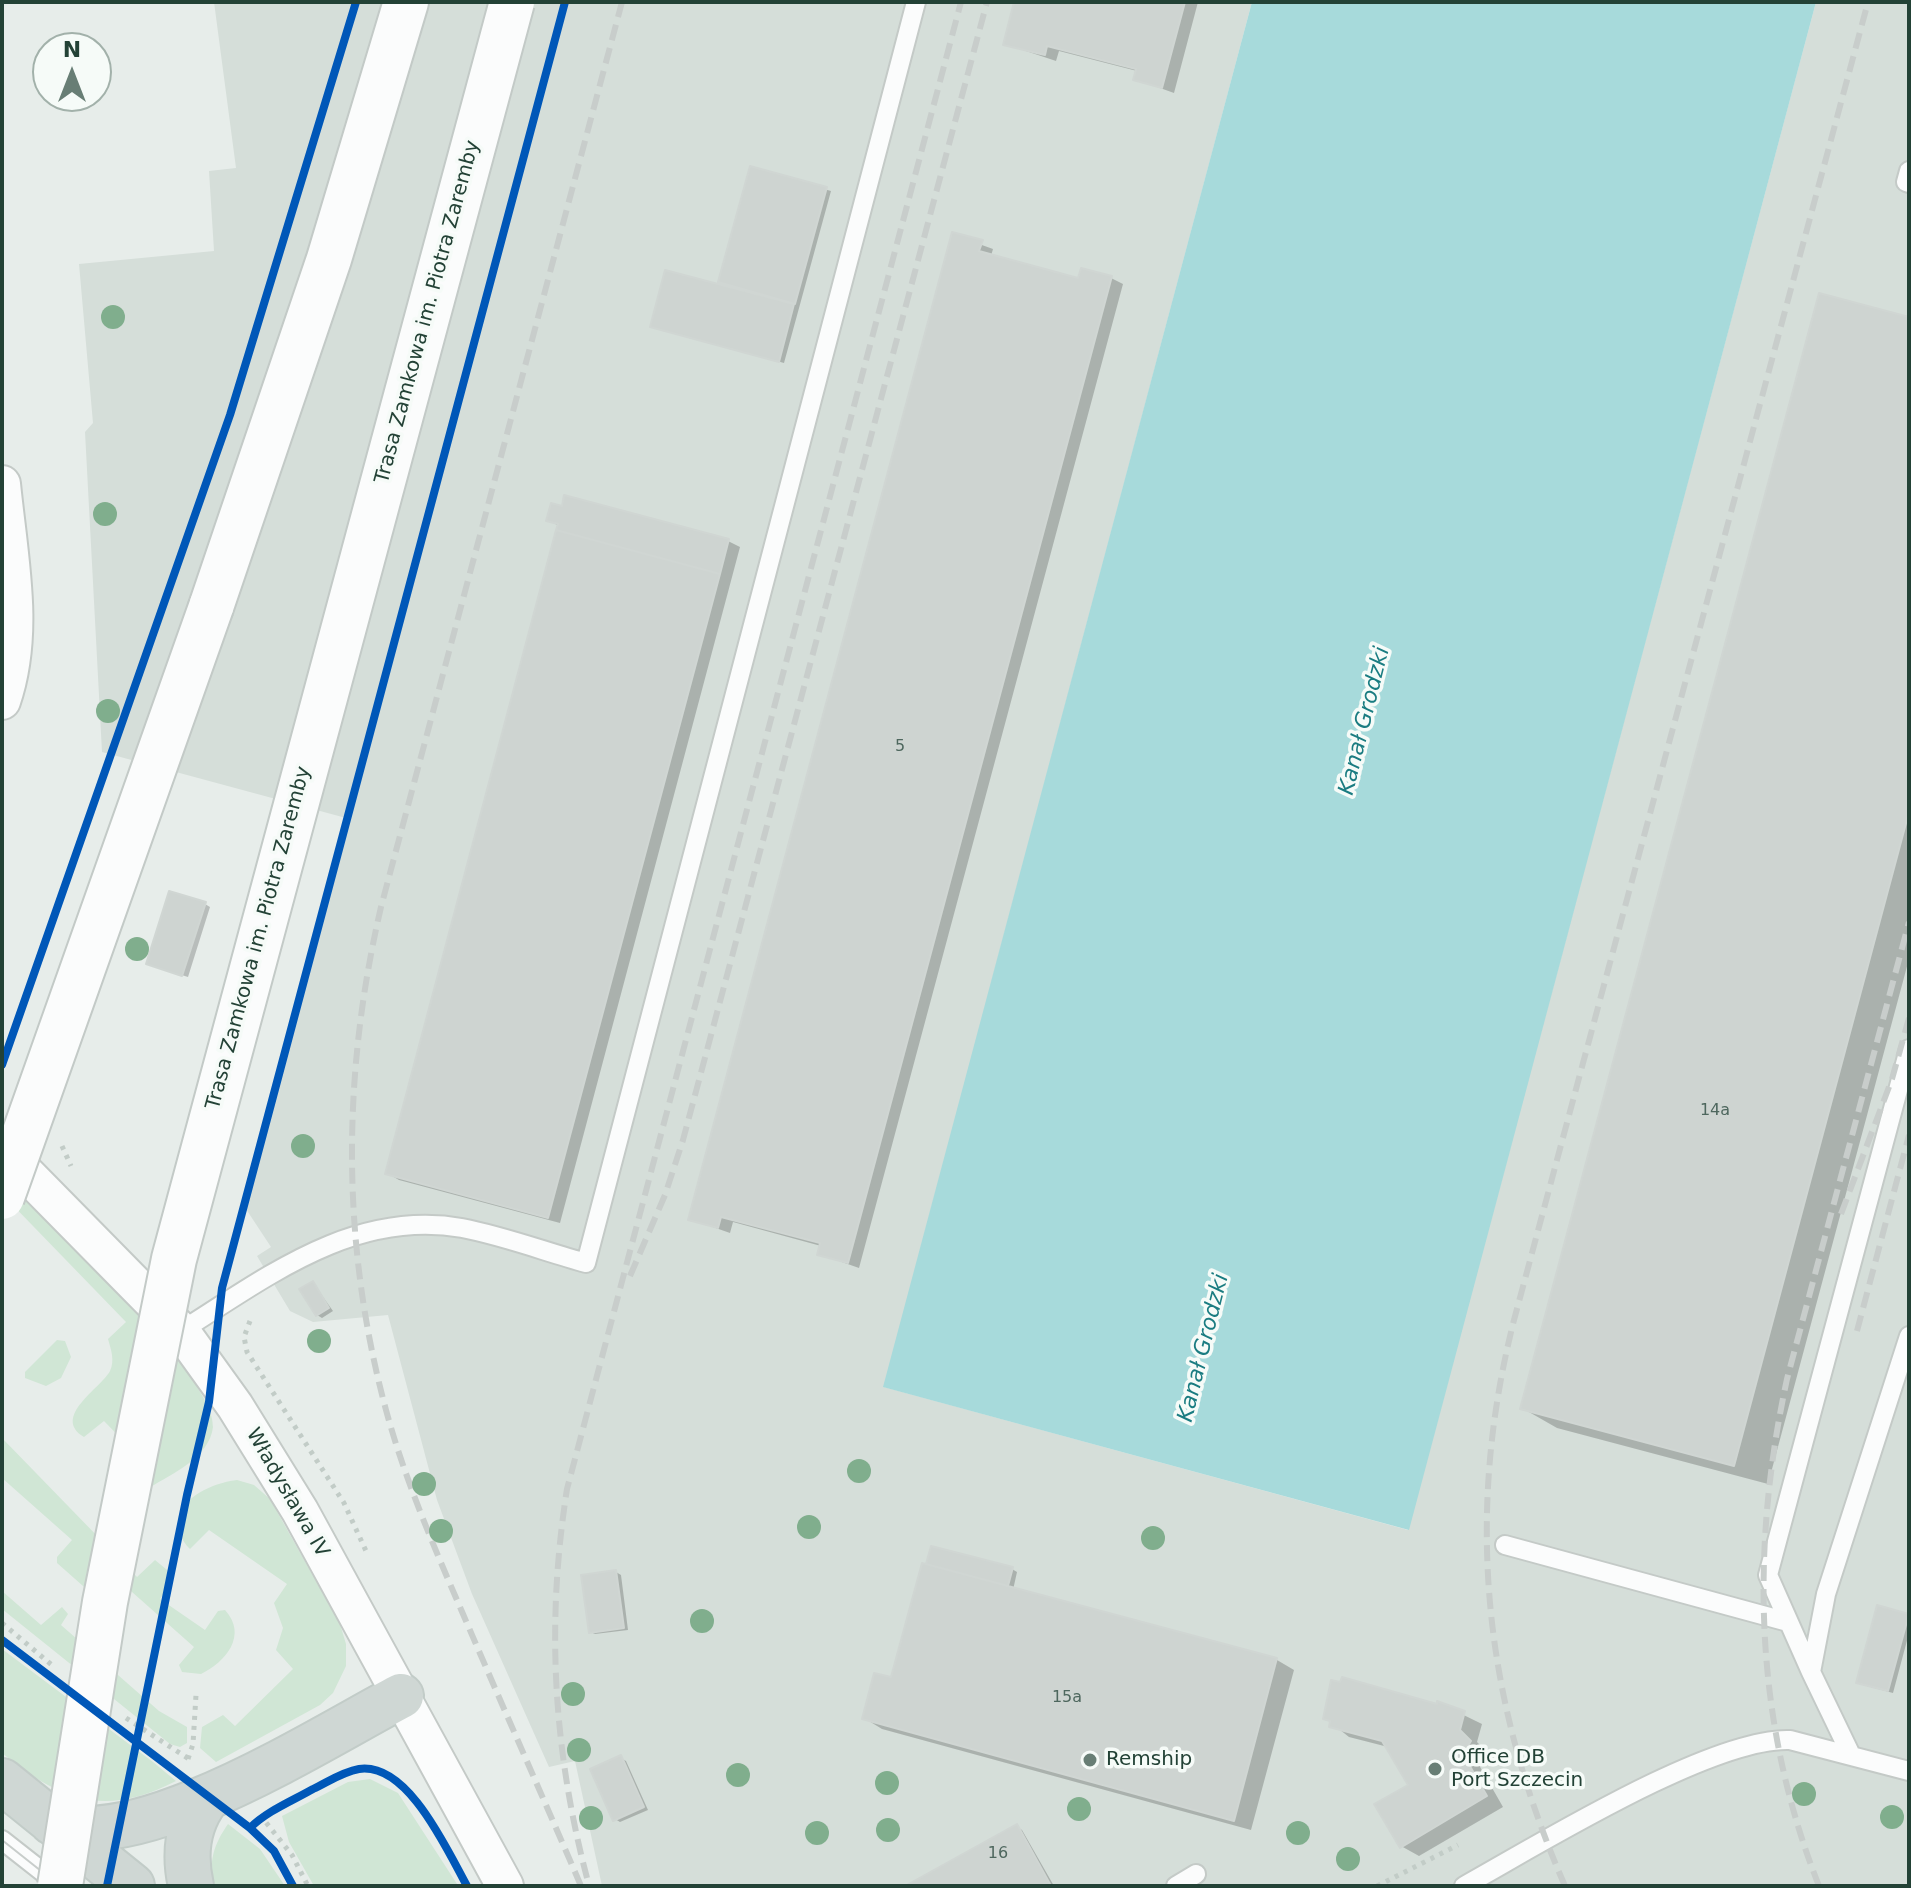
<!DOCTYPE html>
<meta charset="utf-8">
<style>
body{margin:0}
#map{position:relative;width:1911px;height:1888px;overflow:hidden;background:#e7edea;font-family:"DejaVu Sans",sans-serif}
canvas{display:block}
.frame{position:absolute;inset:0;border:4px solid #234236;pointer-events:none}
.north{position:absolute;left:32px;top:32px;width:80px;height:80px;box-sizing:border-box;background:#f6fbf8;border:2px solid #a2b1aa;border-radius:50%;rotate:0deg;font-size:22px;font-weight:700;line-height:32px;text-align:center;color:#234236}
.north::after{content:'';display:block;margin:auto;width:28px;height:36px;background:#687e75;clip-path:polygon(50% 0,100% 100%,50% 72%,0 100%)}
</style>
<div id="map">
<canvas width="1911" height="1888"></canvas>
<div class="frame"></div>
<div class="north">N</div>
</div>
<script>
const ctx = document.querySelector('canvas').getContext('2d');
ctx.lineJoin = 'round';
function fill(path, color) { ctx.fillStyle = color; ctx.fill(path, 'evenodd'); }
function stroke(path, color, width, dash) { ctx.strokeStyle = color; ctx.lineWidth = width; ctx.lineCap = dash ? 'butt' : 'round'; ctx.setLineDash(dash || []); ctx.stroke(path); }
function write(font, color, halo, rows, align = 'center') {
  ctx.font = font + ' "DejaVu Sans",sans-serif'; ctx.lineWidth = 7; ctx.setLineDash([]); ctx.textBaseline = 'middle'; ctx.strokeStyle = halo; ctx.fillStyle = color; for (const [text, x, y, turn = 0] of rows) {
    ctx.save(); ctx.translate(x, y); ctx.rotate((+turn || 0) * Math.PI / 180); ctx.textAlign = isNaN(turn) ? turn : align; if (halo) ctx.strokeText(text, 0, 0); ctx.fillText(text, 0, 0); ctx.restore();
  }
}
const built = new Path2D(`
 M 214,2 L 1252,2 L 884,1387 L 1408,1530 L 1816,2 L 1909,2 L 1909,1886 L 602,1886 L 575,1761 L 549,1767 L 472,1594 L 437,1500 L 388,1315 L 313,1322 L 290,1311 L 257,1256 L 271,1247 L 244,1206 L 346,818 L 102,752 L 85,432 L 93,423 L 79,264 L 214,251 L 209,171 L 236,168 Z`);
const green = new Path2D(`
 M 2,1161 C 39,1202 219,1382 213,1427 C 209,1458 173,1473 149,1488 L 141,1459 L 104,1421 L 84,1437 C 51,1417 101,1388 110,1371 C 115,1360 111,1350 108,1339 L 126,1322 L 2,1194 Z
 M 57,1340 L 65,1341 L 71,1357 L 61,1378 L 46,1386 L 25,1378 L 25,1372 Z
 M 2,1438 L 137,1577 L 155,1560 L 172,1574 L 173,1580 L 160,1599 L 205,1630 L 218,1611 L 225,1610 C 248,1635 226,1662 201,1674 L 182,1672 L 179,1665 L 194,1647 L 123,1584 L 100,1601 L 57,1563 L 57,1557 L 72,1540 L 2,1478 Z
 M 237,1480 L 254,1485 L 270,1499 L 340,1624 L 346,1644 L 346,1666 L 333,1693 L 320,1705 L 216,1762 L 200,1748 L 202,1727 L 223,1715 L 235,1726 L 293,1669 L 276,1650 L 283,1628 L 274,1603 L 287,1584 L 209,1530 L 190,1549 C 156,1513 201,1484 237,1480 Z
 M 2,1591 L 41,1625 L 62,1607 L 68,1614 L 61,1625 L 159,1711 L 187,1727 L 187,1743 L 180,1747 L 170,1744 L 2,1609 Z
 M 2,1649 L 153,1762 L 176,1781 C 104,1818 61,1801 2,1753 Z
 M 370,1779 L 398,1793 L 457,1884 L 314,1886 L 289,1842 L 282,1816 L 348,1782 Z
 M 228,1824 L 260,1849 L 285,1886 L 214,1886 C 208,1862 214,1844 228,1824 Z`);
const water = new Path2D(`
 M 1252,2 L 1816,2 L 1409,1530 L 883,1387 Z`);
const shadow = new Path2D(`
 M 1016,2 L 1198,2 L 1174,93 L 1135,79 L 1137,71 L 1059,51 L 1056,61 L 1005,44 Z
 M 751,168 L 831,191 L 784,363 L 652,326 L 719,286 Z
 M 954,235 L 993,249 L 991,256 L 1080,280 L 1111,278 L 1123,284 L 859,1268 L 819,1254 L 821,1246 L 733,1222 L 730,1233 L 690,1219 Z
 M 1909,319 L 1909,959 L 1768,1484 L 1557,1428 L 1522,1408 Z
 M 563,508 L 728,541 L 740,547 L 560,1223 L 399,1180 L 387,1173 L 559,526 L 548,520 Z
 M 205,904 L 210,907 L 188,977 L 153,966 Z
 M 313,1283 L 333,1311 L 322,1318 L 317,1315 Z
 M 932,1548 L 1012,1569 L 1017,1572 L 1013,1590 L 1277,1660 L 1294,1670 L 1251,1830 L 882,1729 L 864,1718 L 893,1680 Z
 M 616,1572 L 621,1575 L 628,1630 L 595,1634 L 590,1632 Z
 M 1879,1608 L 1909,1616 L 1909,1633 L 1893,1693 L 1863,1685 Z
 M 1439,1703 L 1482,1724 L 1477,1742 L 1487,1752 L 1479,1765 L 1503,1807 L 1419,1856 L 1401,1846 L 1411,1785 L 1388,1747 L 1349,1737 L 1325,1718 Z
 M 621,1758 L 626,1761 L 648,1810 L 620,1822 L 615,1819 Z
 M 1017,1827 L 1022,1830 L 1054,1886 L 909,1886 Z`);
const building = new Path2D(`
 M 1014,2 L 1185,2 L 1162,88 L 1133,80 L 1136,69 L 1047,46 L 1045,55 L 1003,45 Z
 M 750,166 L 827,187 L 795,304 L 718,282 Z
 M 952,232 L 983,240 L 979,251 L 1078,278 L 1081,268 L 1112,276 L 848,1263 L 817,1255 L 820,1243 L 721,1217 L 718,1228 L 688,1220 Z
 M 665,270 L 794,304 L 779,362 L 650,327 Z
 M 1819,293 L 1909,317 L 1909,812 L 1734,1466 L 1520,1409 Z
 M 564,495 L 729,539 L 720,574 L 556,530 L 558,524 L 546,521 L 551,503 L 562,506 Z
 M 556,530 L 720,574 L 548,1218 L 385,1174 Z
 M 169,891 L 206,902 L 182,976 L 146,964 Z
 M 313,1281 L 329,1308 L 316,1316 L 299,1289 Z
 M 931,1546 L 1013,1567 L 1008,1586 L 926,1564 Z
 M 922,1563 L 1277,1658 L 1234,1821 L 862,1719 L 874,1673 L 891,1677 Z
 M 616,1570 L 624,1628 L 589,1633 L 581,1575 Z
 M 1877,1605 L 1909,1614 L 1888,1691 L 1856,1683 Z
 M 1342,1677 L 1437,1704 L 1437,1701 L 1465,1711 L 1460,1730 L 1471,1741 L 1463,1754 L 1487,1796 L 1400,1848 L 1374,1804 L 1408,1785 L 1382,1741 L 1329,1727 L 1330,1721 L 1323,1719 L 1331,1680 L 1340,1682 Z
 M 621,1755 L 644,1807 L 613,1821 L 590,1769 Z
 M 1017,1824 L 1050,1884 L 1047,1886 L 905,1886 Z`);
const path = new Path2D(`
 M 62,1146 L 71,1166
 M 250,1321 L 244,1337 L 247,1352 L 344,1503 L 366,1551
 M 2,1623 L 53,1666
 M 126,1718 L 192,1761
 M 188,1759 L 193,1744 L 196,1695
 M 260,1815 L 292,1855 L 308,1886
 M 1377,1886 L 1458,1845`);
const service = new Path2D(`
 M 1909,171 L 1906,182 L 1909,183
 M 181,1331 C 267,1277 354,1209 462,1228 C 504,1236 546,1252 586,1263 L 916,2
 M 1505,1545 L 1788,1622
 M 1811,1672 L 1768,1575 L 1909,1049
 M 1850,1753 L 1811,1672 L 1826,1594 L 1909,1336
 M 2,1840 L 58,1884
 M 1176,1886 L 1196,1874
 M 1464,1886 C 1538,1845 1712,1737 1790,1740 L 1909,1771`);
const minor = new Path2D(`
 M 2,484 C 9,555 26,632 2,701
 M 2,1149 L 181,1331 L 235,1406 L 300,1511 L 505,1886`);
const secondary = new Path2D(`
 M 211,607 L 329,259 L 406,2`);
const primary = new Path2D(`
 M 2,1781 L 132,1886
 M 52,1822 C 135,1858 324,1736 401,1696
 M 191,1886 C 184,1855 187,1824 207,1798`);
const tram = new Path2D(`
 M 2,1840 L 60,1886`);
const rail = new Path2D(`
 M 1841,1214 L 1892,1079 L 1909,1018
 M 630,1276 L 665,1195 L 683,1140 L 987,2
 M 1857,1331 L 1909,1135
 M 587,1878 C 553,1748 546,1622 567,1489 L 961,2
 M 581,1886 C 542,1795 502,1705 463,1614 C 434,1547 405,1480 386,1410 C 341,1244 342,1074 381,907 L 622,2
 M 1565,1886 C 1484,1701 1464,1516 1514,1320 L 1868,2
 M 1819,1886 C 1754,1722 1750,1550 1787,1379 L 1909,922`);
const secondaryBridge = new Path2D(`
 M 2,1197 L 211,607
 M 60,1886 L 105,1602 L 174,1259 L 512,2`);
const cycleway = new Path2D(`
 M 2,1065 L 230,415 L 356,2
 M 2,1640 L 250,1828 L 274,1851 L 293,1886
 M 250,1828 C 267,1811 292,1801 313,1789 C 328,1782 342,1772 359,1769 C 408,1762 447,1850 467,1886
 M 107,1886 L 187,1495 L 209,1402 L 222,1288 L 565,2`);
const trees = [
 [113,317],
 [105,514],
 [108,711],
 [137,949],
 [303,1146],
 [319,1341],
 [859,1471],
 [424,1484],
 [809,1527],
 [441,1531],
 [1153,1538],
 [702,1621],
 [573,1694],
 [579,1750],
 [738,1775],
 [887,1783],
 [1804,1794],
 [1079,1809],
 [1892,1817],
 [591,1818],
 [888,1830],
 [817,1833],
 [1298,1833],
 [1348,1859]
];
const markers = [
 [1090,1760,8,"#687e75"],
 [1435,1769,8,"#687e75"]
];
const numberNames = [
 ["5",900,747],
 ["14a",1715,1111],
 ["15a",1067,1698],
 ["16",998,1854]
];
const streetNames = [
 ["Trasa Zamkowa im. Piotra Zaremby",428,312,-75],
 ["Trasa Zamkowa im. Piotra Zaremby",259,938,-75],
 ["Władysława IV",287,1493,60]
];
const poiNames = [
 ["Office DB",1451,1758],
 ["Port Szczecin",1451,1781],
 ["Remship",1106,1760]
];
const waterNames = [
 ["Kanał Grodzki",1365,721,-76],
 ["Kanał Grodzki",1204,1348,-76]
];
fill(built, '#d5ded9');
fill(green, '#d0e6d5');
fill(water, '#a7dadb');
fill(shadow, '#0003');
fill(building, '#ced4d1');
stroke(building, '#d0d6d3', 2);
stroke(service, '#c4cac7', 22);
stroke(minor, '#c4cac7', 40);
stroke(secondary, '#c3cac7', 48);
stroke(primary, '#c2ccc8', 48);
stroke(path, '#c2ccc7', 5, [4, 6]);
stroke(service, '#fbfcfc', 18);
stroke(minor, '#fbfcfc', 36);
stroke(secondary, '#fbfcfc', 44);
stroke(primary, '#cfd7d4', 44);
stroke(tram, '#c8cdcb', 2);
stroke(rail, '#c8cdcb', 6, [16, 8]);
stroke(secondaryBridge, '#c3cac7', 48, []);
stroke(secondaryBridge, '#fbfcfc', 44);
stroke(cycleway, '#0057b8', 8);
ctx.fillStyle = '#80ae8d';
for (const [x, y] of trees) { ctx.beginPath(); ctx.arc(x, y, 12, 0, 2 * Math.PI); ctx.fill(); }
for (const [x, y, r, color] of markers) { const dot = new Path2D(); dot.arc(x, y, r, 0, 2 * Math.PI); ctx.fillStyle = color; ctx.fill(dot); stroke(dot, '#f6fbf8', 3); }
write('16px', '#4e675e', null, numberNames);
write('20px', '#234236', '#f6fbf8', streetNames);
write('20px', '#234236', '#f6fbf8', poiNames, 'left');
write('italic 22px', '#1a7c81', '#f6fbf8', waterNames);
</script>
